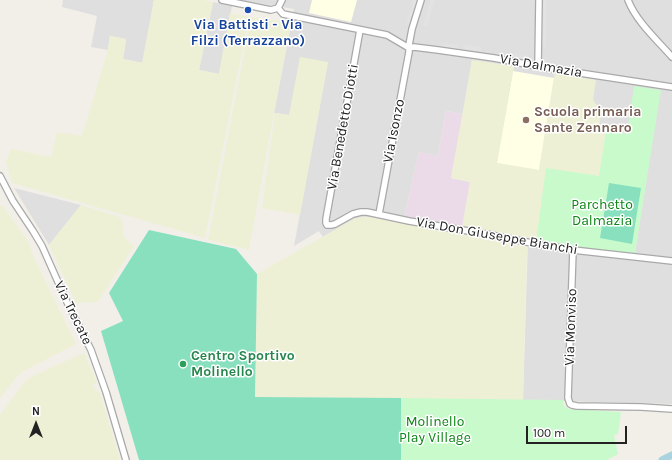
<!DOCTYPE html>
<style>
body{margin:0}
#map{position:relative;width:672px;height:460px;overflow:hidden;background:#f2efe9;font-family:Karla,sans-serif}
canvas{display:block}
.north{position:absolute;left:16px;top:404px;width:40px;height:40px;-webkit-text-stroke:3px #fff;paint-order:stroke;rotate:0deg;font-size:11px;font-weight:700;line-height:16px;text-align:center;color:#222}
.north::after{content:'';display:block;margin:auto;width:14px;height:18px;background:#222;clip-path:polygon(50% 0,100% 100%,50% 72%,0 100%)}
.scale{position:absolute;left:526px;top:426px;width:101px;height:18px;box-sizing:border-box;border:2px solid #222;border-top:0;padding-left:5px;font-size:12px;line-height:14px;white-space:nowrap;color:#222;-webkit-text-stroke:3px #fff;paint-order:stroke}
</style>
<div id="map">
<canvas width="672" height="460"></canvas>
<div class="north">N</div>
<div class="scale">100 m</div>
</div>
<script>
const ctx = document.querySelector('canvas').getContext('2d');
ctx.lineJoin = 'round';
function fill(path, color) { ctx.fillStyle = color; ctx.fill(path, 'evenodd'); }
function stroke(path, color, width, dash) { ctx.strokeStyle = color; ctx.lineWidth = width; ctx.lineCap = dash ? 'butt' : 'round'; ctx.setLineDash(dash || []); ctx.stroke(path); }
function write(font, color, halo, rows, align = 'center') {
  ctx.font = font + ' Karla,sans-serif'; ctx.lineWidth = 3; ctx.setLineDash([]); ctx.textBaseline = 'middle'; ctx.strokeStyle = halo; ctx.fillStyle = color; for (const [text, x, y, turn = 0] of rows) {
    ctx.save(); ctx.translate(x, y); ctx.rotate((+turn || 0) * Math.PI / 180); ctx.textAlign = isNaN(turn) ? turn : align; if (halo) ctx.strokeText(text, 0, 0); ctx.fillText(text, 0, 0); ctx.restore();
  }
}
const residential = new Path2D(`
 M 63,0 L 154,0 L 143,63 L 123,59 L 126,39 L 110,36 L 108,50 L 91,47 L 97,16 L 62,7 Z
 M 239,0 L 672,0 L 672,404 L 523,400 L 528,240 L 574,247 L 635,253 L 660,90 L 627,134 L 606,131 L 599,128 L 601,112 L 592,100 L 555,73 L 539,170 L 472,60 L 463,114 L 446,111 L 438,156 L 419,152 L 403,223 L 369,217 L 354,219 L 323,237 L 319,231 L 294,246 L 328,62 L 289,115 L 274,113 L 294,9 Z
 M 213,2 L 232,6 L 219,74 L 199,70 Z
 M 14,188 L 81,205 L 49,245 Z`);
const industrial = new Path2D(`
 M 446,111 L 463,114 L 451,178 L 470,182 L 461,234 L 403,223 L 419,152 L 438,156 Z`);
const education = new Path2D(`
 M 312,0 L 357,0 L 351,22 L 309,13 Z
 M 513,71 L 554,78 L 539,170 L 497,163 Z`);
const farmland = new Path2D(`
 M 154,0 L 203,0 L 213,2 L 199,70 L 219,74 L 230,13 L 249,17 L 205,238 L 12,183 L 6,162 L 11,149 L 51,157 L 57,132 L 82,136 L 108,50 L 110,36 L 126,39 L 123,59 L 142,63 Z
 M 251,17 L 291,23 L 274,113 L 249,250 L 208,240 Z
 M 300,57 L 328,62 L 300,215 L 262,208 L 275,113 L 289,115 Z
 M 472,60 L 514,66 L 497,163 L 539,170 L 555,73 L 596,80 L 593,100 L 601,112 L 599,128 L 606,131 L 599,176 L 547,169 L 536,242 L 462,228 L 470,182 L 451,178 Z
 M 2,205 L 28,241 L 34,258 L 76,344 L 20,373 L 0,398 L 0,206 Z
 M 81,205 L 122,218 L 124,237 L 134,246 L 98,302 L 76,303 L 49,245 Z
 M 361,217 L 369,217 L 527,247 L 523,400 L 255,397 L 257,274 L 354,219 Z
 M 84,353 L 97,383 L 93,385 L 95,391 L 99,391 L 120,460 L 0,460 L 0,415 L 26,380 L 41,372 L 41,373 L 47,370 L 47,369 Z`);
const park = new Path2D(`
 M 634,86 L 661,90 L 635,253 L 574,247 L 536,242 L 546,168 L 599,176 L 606,131 L 627,134 Z
 M 401,398 L 563,400 L 564,406 L 569,409 L 621,412 L 618,434 L 614,435 L 618,454 L 607,460 L 401,460 Z`);
const pitch = new Path2D(`
 M 609,183 L 641,188 L 632,244 L 600,238 Z
 M 149,230 L 236,249 L 257,274 L 255,397 L 401,398 L 401,460 L 139,460 L 101,331 L 123,321 L 109,293 Z`);
const parking = new Path2D(`
 M 412,0 L 418,0 L 417,1 L 417,2 L 416,4 L 417,5 L 415,7 L 416,8 L 414,10 L 415,11 L 413,13 L 414,14 L 413,15 L 413,17 L 412,18 L 412,20 L 411,21 L 411,23 L 410,25 L 406,21 L 408,19 L 407,18 L 409,16 L 408,15 L 410,13 L 409,12 L 411,10 L 410,9 L 412,7 L 411,6 L 412,4 L 411,3 L 413,2 Z
 M 430,0 L 435,0 L 435,2 L 434,3 L 434,5 L 433,5 L 433,8 L 432,8 L 431,13 L 430,14 L 430,19 L 429,20 L 429,22 L 428,22 L 428,25 L 423,26 L 423,24 L 424,23 L 424,21 L 425,20 L 424,18 L 426,17 L 425,15 L 427,14 L 426,12 L 428,12 L 428,6 L 429,6 L 429,3 L 430,3 Z
 M 542,0 L 546,0 L 546,48 L 540,45 Z
 M 442,43 L 459,45 L 459,49 L 441,47 Z
 M 464,45 L 481,47 L 481,52 L 463,50 Z
 M 509,53 L 529,56 L 528,61 L 508,58 Z`);
const canal = new Path2D(`
 M 662,460 L 672,455`);
const minor = new Path2D(`
 M 222,0 L 271,10 L 278,8 L 282,0
 M 628,0 C 636,21 657,40 672,57
 M 278,8 L 283,14 L 387,35 L 409,48
 M 360,30 L 326,219 L 326,223 L 327,225 L 331,225 L 335,224 L 353,214 L 361,212 L 367,212 L 409,221 L 486,234 L 542,245 L 573,250 L 672,261
 M 409,48 L 414,47 L 438,50 L 494,58 L 547,68 L 672,87
 M 538,66 L 539,0
 M 0,176 L 13,201 L 33,231 L 42,246 L 66,300 L 91,350 L 106,392 L 126,460
 M 379,214 L 409,52 L 409,45 L 412,29 L 421,0
 M 573,250 L 568,398 L 570,404 L 572,405 L 577,406 L 641,407 L 672,409`);
const markers = [
 [248,10,4,"#1a4fb4"],
 [526,120,4,"#8d6e63"],
 [183,364,4,"#2e9e5b"]
];
const transitNames = [
 ["Via Battisti - Via",248,25],
 ["Filzi (Terrazzano)",248,41]
];
const streetNames = [
 ["Via Dalmazia",541,66,10],
 ["Via Benedetto Diotti",343,127,-80],
 ["Via Isonzo",394,131,-79],
 ["Via Don Giuseppe Bianchi",497,236,10],
 ["Via Trecate",73,313,64],
 ["Via Monviso",571,327,-88]
];
const educationNames = [
 ["Scuola primaria",534,112],
 ["Sante Zennaro",534,128]
];
const parkNames = [
 ["Parchetto",602,205],
 ["Dalmazia",602,221],
 ["Molinello",435,422],
 ["Play Village",435,438]
];
const leisureNames = [
 ["Centro Sportivo",191,356],
 ["Molinello",191,372]
];
fill(residential, '#e0dfdf');
fill(industrial, '#ebdbe8');
fill(education, '#ffffe5');
fill(farmland, '#eef0d5');
fill(park, '#c8facc');
fill(pitch, '#88e0be');
fill(parking, '#e2e2e2');
stroke(canal, '#aad3df', 7);
stroke(minor, '#a9a9a9', 8);
stroke(minor, '#fff', 5.5);
for (const [x, y, r, color] of markers) { const dot = new Path2D(); dot.arc(x, y, r, 0, 2 * Math.PI); ctx.fillStyle = color; ctx.fill(dot); stroke(dot, '#fff', 1.5); }
write('bold 14px', '#164399', '#fff', transitNames);
write('14px', '#222', '#fff', streetNames);
write('bold 14px', '#785e54', '#fff', educationNames, 'left');
write('14px', '#0c8416', '#fff', parkNames);
write('bold 14px', '#27864d', '#fff', leisureNames, 'left');
</script>
